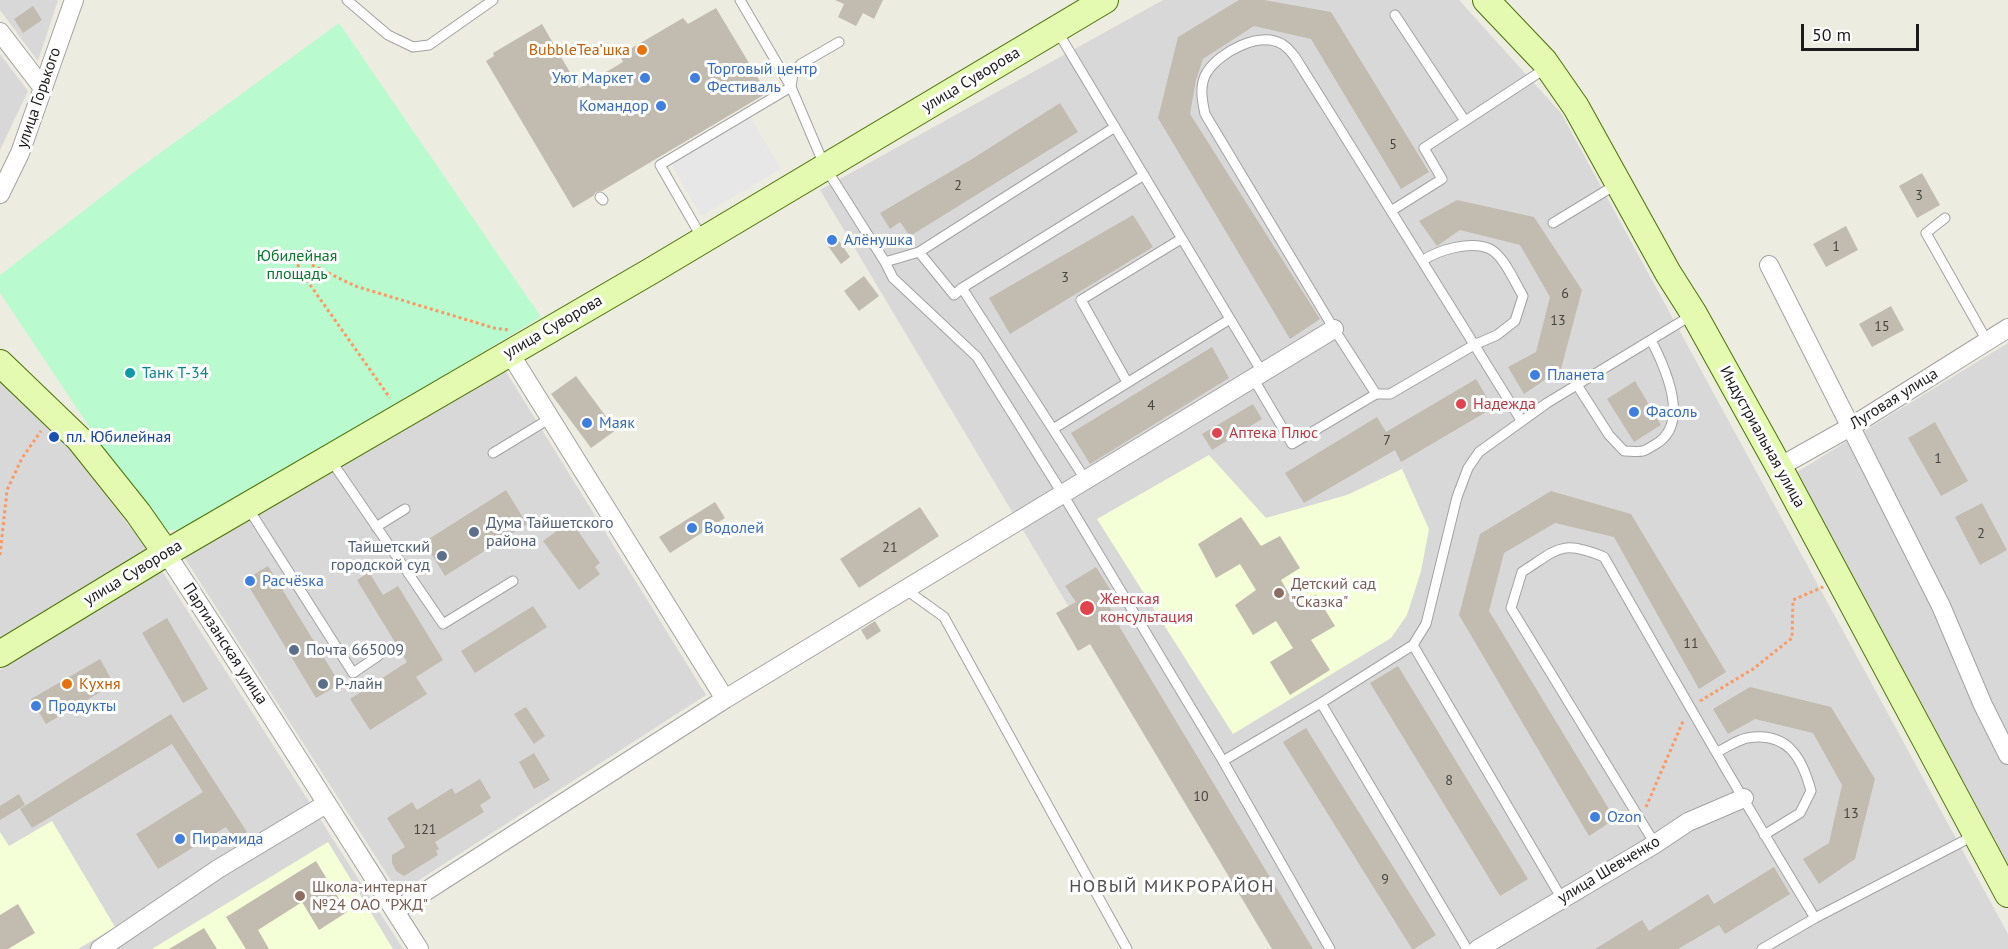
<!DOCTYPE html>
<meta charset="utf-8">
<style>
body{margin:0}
#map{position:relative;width:2008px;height:949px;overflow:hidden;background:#edece0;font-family:"PT Sans",sans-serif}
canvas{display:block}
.scale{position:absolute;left:1801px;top:24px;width:118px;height:27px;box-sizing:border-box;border:3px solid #1b1b1b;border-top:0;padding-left:8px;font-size:18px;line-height:21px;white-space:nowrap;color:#1b1b1b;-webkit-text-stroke:4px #fff;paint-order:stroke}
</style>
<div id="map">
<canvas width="2008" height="949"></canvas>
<div class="scale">50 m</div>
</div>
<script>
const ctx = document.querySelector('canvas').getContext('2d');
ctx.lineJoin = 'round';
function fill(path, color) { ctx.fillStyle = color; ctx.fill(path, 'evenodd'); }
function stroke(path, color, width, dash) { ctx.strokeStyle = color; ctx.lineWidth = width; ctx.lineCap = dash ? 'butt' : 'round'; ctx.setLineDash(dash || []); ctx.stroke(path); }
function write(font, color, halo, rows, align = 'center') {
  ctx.font = font + ' "PT Sans",sans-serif'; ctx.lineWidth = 6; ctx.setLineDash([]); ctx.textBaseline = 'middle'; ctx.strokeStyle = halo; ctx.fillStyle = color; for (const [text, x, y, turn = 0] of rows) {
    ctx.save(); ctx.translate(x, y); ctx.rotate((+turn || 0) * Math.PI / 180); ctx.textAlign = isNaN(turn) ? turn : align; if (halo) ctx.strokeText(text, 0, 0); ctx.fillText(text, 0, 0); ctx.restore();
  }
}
const residential = new Path2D(`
 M 0,0 L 58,0 L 38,61 L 0,10 Z
 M 1163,0 L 1459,0 L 1561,113 L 2008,934 L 2008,949 L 1273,949 L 820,190 Z
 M 0,54 L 28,91 L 0,150 Z
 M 2008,343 L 2008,864 L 1797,472 Z
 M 505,370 L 706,695 L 399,893 L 184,557 Z
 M 0,382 L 69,448 L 147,549 L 0,639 Z
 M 162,571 L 403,949 L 0,949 L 0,670 Z`);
const education = new Path2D(`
 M 1209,455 L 1266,518 L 1347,495 L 1402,469 L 1429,529 L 1421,571 L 1407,615 L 1391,638 L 1233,734 L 1097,519 Z
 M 52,821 L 115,927 L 78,949 L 0,949 L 0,832 L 9,846 Z
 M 328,842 L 393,949 L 152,949 Z`);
const park = new Path2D(`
 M 339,23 L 541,317 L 190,530 L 158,530 L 0,293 L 0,275 L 134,172 Z`);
const parking = new Path2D(`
 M 748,113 L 781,169 L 701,216 L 668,159 Z`);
const building = new Path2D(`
 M 835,0 L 883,0 L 874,19 L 863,13 L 856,26 L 838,17 L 844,4 Z
 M 1239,0 L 1264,0 L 1331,12 L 1429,172 L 1401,189 L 1311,39 L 1254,26 L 1203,59 L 1196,80 L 1190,114 L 1320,319 L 1290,339 L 1158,118 L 1178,37 Z
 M 33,6 L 42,20 L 23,33 L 14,19 Z
 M 716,8 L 767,93 L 602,191 L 596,192 L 593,196 L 573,208 L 486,61 L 494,56 L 493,53 L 542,24 L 579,88 L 623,62 L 620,55 L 683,18 L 688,24 Z
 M 1060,103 L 1078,132 L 910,236 L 900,222 L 890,229 L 880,213 L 972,159 Z
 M 1922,173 L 1940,205 L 1917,218 L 1899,186 Z
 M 1457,200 L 1534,217 L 1582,290 L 1561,369 L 1524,394 L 1508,367 L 1536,352 L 1550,297 L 1520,245 L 1460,230 L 1437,246 L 1419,221 Z
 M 1133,215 L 1153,247 L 1010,334 L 989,298 Z
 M 1846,226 L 1858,250 L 1826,267 L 1813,244 Z
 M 835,235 L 850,257 L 841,264 L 825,242 Z
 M 864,276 L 879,296 L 859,311 L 844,291 Z
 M 1891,306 L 1904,330 L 1872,347 L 1859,324 Z
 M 1212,347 L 1229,378 L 1090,464 L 1071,433 Z
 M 576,376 L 616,430 L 591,448 L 551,394 Z
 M 1476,379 L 1493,408 L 1401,462 L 1395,450 L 1304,503 L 1285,473 L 1377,417 L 1386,432 Z
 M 1635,381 L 1661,425 L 1634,442 L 1607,399 Z
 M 1253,404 L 1262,419 L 1212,450 L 1202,434 Z
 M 1935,422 L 1968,481 L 1941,496 L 1908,438 Z
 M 506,490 L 527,524 L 445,576 L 424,542 Z
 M 1551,491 L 1631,514 L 1726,672 L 1699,689 L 1614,537 L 1555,523 L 1504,553 L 1489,611 L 1615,819 L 1589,836 L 1459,615 L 1480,534 Z
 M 715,502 L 725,518 L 670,553 L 659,537 Z
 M 1982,503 L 2007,550 L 1980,565 L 1955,517 Z
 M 920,507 L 939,536 L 859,588 L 840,559 Z
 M 1241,517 L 1261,546 L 1280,536 L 1300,568 L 1281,580 L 1296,606 L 1316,595 L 1335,626 L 1311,640 L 1330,670 L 1290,695 L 1270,662 L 1293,648 L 1276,621 L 1253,635 L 1235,605 L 1256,590 L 1240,564 L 1216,578 L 1198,544 Z
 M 565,525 L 568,530 L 574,525 L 600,563 L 595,567 L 600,574 L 579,590 L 543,541 Z
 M 268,566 L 340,684 L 316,698 L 245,580 Z
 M 1096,567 L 1115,597 L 1107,603 L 1120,625 L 1119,626 L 1313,949 L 1272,949 L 1090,644 L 1078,651 L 1056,613 L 1076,602 L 1065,586 Z
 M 369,572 L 383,595 L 398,586 L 443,660 L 416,677 L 427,694 L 370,730 L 350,699 L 407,662 L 357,580 Z
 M 533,606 L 547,627 L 475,673 L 461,651 Z
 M 167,618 L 208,689 L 183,703 L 142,633 Z
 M 875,621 L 881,631 L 867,640 L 861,630 Z
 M 100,659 L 114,684 L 46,724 L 31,699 Z
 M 1398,666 L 1528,879 L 1500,896 L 1370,683 Z
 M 1750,687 L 1831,707 L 1875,779 L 1855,859 L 1819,884 L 1803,859 L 1829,843 L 1842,785 L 1813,733 L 1755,719 L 1728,734 L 1713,709 Z
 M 526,707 L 545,736 L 534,744 L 514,714 Z
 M 171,714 L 247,832 L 235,840 L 226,827 L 158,869 L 136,834 L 203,792 L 172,744 L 32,828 L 20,809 Z
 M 1306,728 L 1436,935 L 1414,949 L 1412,949 L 1283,742 Z
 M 534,753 L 550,780 L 534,789 L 519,762 Z
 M 480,779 L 491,798 L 480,805 L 484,812 L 435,842 L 439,849 L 436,851 L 438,855 L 404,876 L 396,871 L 392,863 L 392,855 L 405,847 L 387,818 L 412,802 L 417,810 L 452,788 L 455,794 Z
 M 19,794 L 25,805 L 0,820 L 0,806 Z
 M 316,861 L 347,912 L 319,930 L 302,902 L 258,930 L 269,949 L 246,949 L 226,917 Z
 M 1774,867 L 1790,894 L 1725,934 L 1719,925 L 1678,949 L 1595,949 L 1642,920 L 1649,931 L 1708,894 L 1714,904 Z
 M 18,904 L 35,933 L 8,949 L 0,949 L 0,915 Z
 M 204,928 L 217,949 L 169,949 Z`);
const path = new Path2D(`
 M 295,259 L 301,272 L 390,398
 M 312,265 L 355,286 L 494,328 L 509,330
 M 0,555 L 7,490 L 22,458 L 41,431
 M 1700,701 L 1753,669 L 1792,638 L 1793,600 L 1823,587
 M 1646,807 L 1684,719`);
const lane = new Path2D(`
 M 347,0 L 388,35 L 413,47 L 429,45 L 493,0
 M 1395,15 L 1465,121
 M 1056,29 L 1262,372
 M 839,42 L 801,64 L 793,73 L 791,87 L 825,167 L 885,262 L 893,278 L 977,357 L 1062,493 L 1223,761 L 1330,949
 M 1115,127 L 919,252 L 954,295 L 962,288 L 1144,175
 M 600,197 L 603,200
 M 1391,211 L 1442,179 L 1424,148 L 1546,68
 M 1945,218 L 1926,233 L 1987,341
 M 1553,223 L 1617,184
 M 702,238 L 660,165 L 791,87 L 740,0
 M 1422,261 C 1438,250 1471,240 1490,249 C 1504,256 1515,283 1523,296 L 1515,321 L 1497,335 L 1474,345 L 1390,394 L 1376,394 L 1334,329 L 1205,114 C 1202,100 1199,85 1207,72 C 1220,52 1259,31 1282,44 C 1287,47 1292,53 1295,57 C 1371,178 1446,300 1521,420
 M 885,262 L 919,252
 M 962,288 L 1085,479
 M 1253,378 L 1292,444 L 1376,394
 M 1127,382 L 1081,300 L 1181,239
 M 1577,385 L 1609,435 L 1624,451 C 1630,451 1638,452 1643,451 C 1647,450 1652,446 1656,444 C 1691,423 1665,367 1651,340
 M 1053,429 L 1230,319
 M 493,453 L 549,419
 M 330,459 L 443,624 L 513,581
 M 248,508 L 353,673 L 378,656
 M 376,527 L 405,509
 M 905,589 L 944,617 L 1127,949
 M 1321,703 L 1413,645
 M 1717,752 C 1726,748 1737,740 1747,738 C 1787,731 1802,757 1811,791 L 1800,813 L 1764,835
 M 1223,761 L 1321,703 L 1467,949
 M 1655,844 L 1511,608 L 1522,572 C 1558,549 1561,539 1604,557 C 1673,678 1742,799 1815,918
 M 1562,899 L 1413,645 L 1426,624 L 1457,497 L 1468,468 L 1479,452 L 1547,403 L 1692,315
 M 1762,949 L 1815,918 L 1975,835`);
const street = new Path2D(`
 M 0,32 L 43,88
 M 0,194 L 20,153 L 74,0
 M 1769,265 L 1941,606 L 1983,705 L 2008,755
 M 509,352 L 725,699
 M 1779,467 L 1852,426 L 2008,328
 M 166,553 C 252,684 335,817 419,949
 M 395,911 L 725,699 L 1334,329
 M 100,949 L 218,869 L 326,804
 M 1478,949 L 1655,844 L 1688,822 L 1744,798`);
const secondary = new Path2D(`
 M 1486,0 L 1544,61 L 1576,107 L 1668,273 L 1694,314 L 1779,467 L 2008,894
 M 0,363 L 79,439 L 138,513 L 166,553
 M 0,654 L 166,553 L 651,271 L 1105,0`);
const markers = [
 [642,50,6,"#e8710a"],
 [645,78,6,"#3f7fe0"],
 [695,78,6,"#3f7fe0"],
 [661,106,6,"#3f7fe0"],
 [832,240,6,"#3f7fe0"],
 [130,373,6,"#0f9aa8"],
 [1535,375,6,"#3f7fe0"],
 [1461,404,6,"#e0444e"],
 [1634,412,6,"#3f7fe0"],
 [587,423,6,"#3f7fe0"],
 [1217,433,6,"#e0444e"],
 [54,437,6,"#1a4fb4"],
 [692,528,6,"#3f7fe0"],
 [474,532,6,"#5c6f8a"],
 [442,556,6,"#5c6f8a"],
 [250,581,6,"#3f7fe0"],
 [1279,593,6,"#8d6e63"],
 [1087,608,8,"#e0444e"],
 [294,650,6,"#5c6f8a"],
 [67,684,6,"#e8710a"],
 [323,684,6,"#5c6f8a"],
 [36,706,6,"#3f7fe0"],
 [1595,817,6,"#3f7fe0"],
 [180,839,6,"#3f7fe0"],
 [300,896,6,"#8d6e63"]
];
const numberNames = [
 ["5",1393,145],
 ["2",958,186],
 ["3",1919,196],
 ["1",1836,247],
 ["3",1065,278],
 ["6",1565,294],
 ["13",1558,321],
 ["15",1882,327],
 ["4",1151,406],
 ["7",1387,441],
 ["1",1938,459],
 ["2",1981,534],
 ["21",890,548],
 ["11",1691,644],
 ["8",1449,781],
 ["10",1201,797],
 ["13",1851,814],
 ["121",425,830],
 ["9",1385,880]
];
const foodNames = [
 ["BubbleTea’шка",630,50],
 ["Кухня",79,684,"left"]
];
const shopNames = [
 ["Торговый центр",707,69],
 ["Фестиваль",707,87],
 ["Уют Маркет",633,78,"right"],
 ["Командор",649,106,"right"],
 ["Алёнушка",844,240],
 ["Планета",1547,375],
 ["Фасоль",1646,412],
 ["Маяк",599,423],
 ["Водолей",704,528],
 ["Расчёsка",262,581],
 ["Продукты",48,706],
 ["Ozon",1607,817],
 ["Пирамида",192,839]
];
const streetNames = [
 ["улица Суворова",971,80,-31],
 ["улица Горького",39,98,-71],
 ["улица Суворова",553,327,-30],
 ["Луговая улица",1894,399,-32],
 ["Индустриальная улица",1762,437,61],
 ["улица Суворова",133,573,-31],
 ["Партизанская улица",225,644,57],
 ["улица Шевченко",1609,870,-31]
];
const parkNames = [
 ["Юбилейная",297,256],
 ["площадь",297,274]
];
const cultureNames = [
 ["Танк Т-34",142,373]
];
const healthNames = [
 ["Надежда",1473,404],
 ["Аптека Плюс",1229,433],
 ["Женская",1100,599],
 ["консультация",1100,617]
];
const transitNames = [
 ["пл. Юбилейная",66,437]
];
const serviceNames = [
 ["Дума Тайшетского",486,523],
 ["района",486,541],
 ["Тайшетский",430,547,"right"],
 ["городской суд",430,565,"right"],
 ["Почта 665009",306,650],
 ["Р-лайн",335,684]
];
const educationNames = [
 ["Детский сад",1291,584],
 ["\"Сказка\"",1291,602],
 ["Школа-интернат",312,887],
 ["№24 ОАО \"РЖД\"",312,905]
];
const neighbourhoodNames = [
 ["НОВЫЙ МИКРОРАЙОН",1172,887]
];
fill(residential, '#d9d8d8');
fill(education, '#f5ffd7');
fill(park, '#bafacf');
fill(parking, '#e7e7e7');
fill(building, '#c2bbb0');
stroke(lane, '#a2a2a2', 11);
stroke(street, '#a2a2a2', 20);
stroke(secondary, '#4a7103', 28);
stroke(path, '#fc9862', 3, [3, 3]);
stroke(lane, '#fff', 9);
stroke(street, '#fff', 18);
stroke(secondary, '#e4fab1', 26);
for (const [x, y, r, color] of markers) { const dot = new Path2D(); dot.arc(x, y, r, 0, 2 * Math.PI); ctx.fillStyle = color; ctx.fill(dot); stroke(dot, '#fff', 2); }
write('14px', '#454340', null, numberNames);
write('16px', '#c56008', '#fff', foodNames, 'right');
write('16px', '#366cbe', '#fff', shopNames, 'left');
write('16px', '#1b1b1b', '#fff', streetNames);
write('16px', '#09792e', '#fff', parkNames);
write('16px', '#0d838f', '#fff', cultureNames, 'left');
write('16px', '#be3a42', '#fff', healthNames, 'left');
write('16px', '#164399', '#fff', transitNames, 'left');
write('16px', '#4e5e75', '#fff', serviceNames, 'left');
write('16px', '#785e54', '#fff', educationNames, 'left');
ctx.letterSpacing = '1.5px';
write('18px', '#4e4e4e', '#fff', neighbourhoodNames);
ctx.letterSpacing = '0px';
</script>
